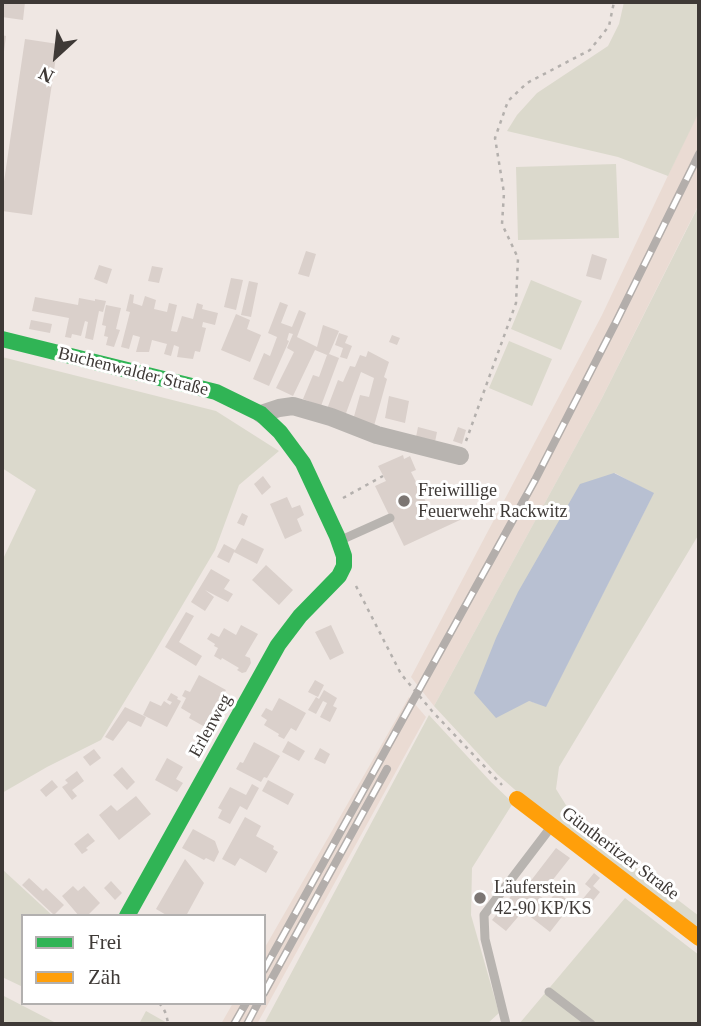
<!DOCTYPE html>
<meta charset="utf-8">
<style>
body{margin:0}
#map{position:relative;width:701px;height:1026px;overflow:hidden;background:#efe7e3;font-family:"Times New Roman",serif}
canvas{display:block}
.frame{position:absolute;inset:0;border:4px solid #3e3936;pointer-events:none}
.legend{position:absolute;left:21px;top:914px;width:245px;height:91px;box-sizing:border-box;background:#fff;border:2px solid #b2b0af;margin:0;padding:9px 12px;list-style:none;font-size:21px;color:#3e3936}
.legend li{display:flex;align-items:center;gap:14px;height:35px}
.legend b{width:35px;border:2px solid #b2b0af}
.north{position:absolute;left:21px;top:21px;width:70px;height:70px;-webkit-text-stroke:5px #fff;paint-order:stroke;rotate:207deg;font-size:19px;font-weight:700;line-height:28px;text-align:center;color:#3e3936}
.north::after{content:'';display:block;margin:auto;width:24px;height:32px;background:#3e3936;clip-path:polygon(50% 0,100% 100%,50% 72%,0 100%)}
</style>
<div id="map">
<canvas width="701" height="1026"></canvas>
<div class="frame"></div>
<ul class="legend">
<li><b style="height:9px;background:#30b455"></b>Frei</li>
<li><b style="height:9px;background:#ff9f0a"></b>Zäh</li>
</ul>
<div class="north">N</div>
</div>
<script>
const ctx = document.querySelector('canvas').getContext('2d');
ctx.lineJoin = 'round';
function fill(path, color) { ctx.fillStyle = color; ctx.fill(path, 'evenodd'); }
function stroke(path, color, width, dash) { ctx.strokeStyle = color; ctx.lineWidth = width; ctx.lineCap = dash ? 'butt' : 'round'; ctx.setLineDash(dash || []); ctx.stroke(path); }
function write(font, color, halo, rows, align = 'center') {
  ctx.font = font + ' "Times New Roman",serif'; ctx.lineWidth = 6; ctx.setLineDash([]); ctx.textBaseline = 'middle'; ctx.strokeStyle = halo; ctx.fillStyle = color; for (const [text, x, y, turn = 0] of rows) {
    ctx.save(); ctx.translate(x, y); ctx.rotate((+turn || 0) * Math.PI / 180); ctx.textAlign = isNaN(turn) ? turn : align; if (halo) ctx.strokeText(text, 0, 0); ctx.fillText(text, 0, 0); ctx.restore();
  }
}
const built = new Path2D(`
 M 699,110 L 699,204 L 601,400 L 434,706 L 411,677 L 602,315 Z
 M 409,697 L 426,717 L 257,1024 L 221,1024 L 233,1003 L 264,1003 L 264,949 Z`);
const green = new Path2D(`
 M 624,2 L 699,2 L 699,112 L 668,176 L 618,157 L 507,131 L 517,115 L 537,93 L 608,46 L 619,24 Z
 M 616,164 L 619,238 L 518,240 L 516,167 Z
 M 699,205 L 699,534 L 559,767 L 556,789 L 577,823 L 699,916 L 699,930 L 522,796 L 497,774 L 434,706 L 601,400 ZM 615,473 L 653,494 L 546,706 L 529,701 Z
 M 531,280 L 582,301 L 561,350 L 511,329 Z
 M 509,341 L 552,359 L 532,406 L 489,388 Z
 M 2,357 L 216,411 L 279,451 L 239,485 L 215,550 L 150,660 L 101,740 L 47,767 L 2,793 L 2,561 L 36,490 L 2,468 Z
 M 429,715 L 491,782 L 513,803 L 472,868 L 471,915 L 499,1013 L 487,1024 L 264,1024 Z
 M 2,869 L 53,916 L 23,916 L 23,987 L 2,977 Z
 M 625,898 L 699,955 L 699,1024 L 519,1024 Z
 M 2,995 L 58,1024 L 2,1024 Z
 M 146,1011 L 169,1024 L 139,1024 Z`);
const water = new Path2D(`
 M 614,473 L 654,493 L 546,707 L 529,701 L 496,718 L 474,693 L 496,638 L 518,592 L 580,484 Z`);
const building = new Path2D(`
 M 2,2 L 25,2 L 23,20 L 2,17 Z
 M 2,35 L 6,36 L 3,59 L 2,59 Z
 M 25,39 L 58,44 L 32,215 L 2,211 L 2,195 Z
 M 306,251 L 316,254 L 309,277 L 298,274 Z
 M 592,254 L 607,259 L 601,280 L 586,276 Z
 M 99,265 L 112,269 L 107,284 L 94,279 Z
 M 152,266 L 163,268 L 159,283 L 148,281 Z
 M 231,278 L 243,280 L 236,310 L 224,307 Z
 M 249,281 L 258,283 L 251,317 L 241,315 Z
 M 130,294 L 134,295 L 133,303 L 142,306 L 145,296 L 156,300 L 154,309 L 167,312 L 169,303 L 177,305 L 171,331 L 177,332 L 182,316 L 193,319 L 197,303 L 203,305 L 202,309 L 218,313 L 215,325 L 203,322 L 202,327 L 206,328 L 200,352 L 195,351 L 193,359 L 177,357 L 179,347 L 174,345 L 171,356 L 164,354 L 167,344 L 152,340 L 149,352 L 136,352 L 140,337 L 133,335 L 129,349 L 121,347 L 130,312 L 126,311 Z
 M 35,297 L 78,305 L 79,298 L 95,301 L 95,299 L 106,301 L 103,312 L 99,311 L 93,340 L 85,338 L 88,322 L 85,321 L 81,336 L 72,334 L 71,338 L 65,337 L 69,318 L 32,311 Z
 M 280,302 L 288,305 L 281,323 L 292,327 L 299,310 L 306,313 L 297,337 L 317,347 L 323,325 L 339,331 L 329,354 L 339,358 L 321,406 L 303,399 L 313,375 L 319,377 L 327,355 L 315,350 L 293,396 L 276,388 L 294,352 L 287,348 L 293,334 L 289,333 L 287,340 L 289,341 L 269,386 L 253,379 L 264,353 L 270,356 L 277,337 L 268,333 Z
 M 106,305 L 121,308 L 116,329 L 120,330 L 114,347 L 106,345 L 108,337 L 104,336 L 106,326 L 102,325 Z
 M 236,314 L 250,320 L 247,329 L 261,335 L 250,362 L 221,350 Z
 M 31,320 L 52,324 L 50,333 L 29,329 Z
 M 339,333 L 348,336 L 345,343 L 352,346 L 347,359 L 340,357 L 343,348 L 335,345 Z
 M 392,335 L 400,338 L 397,345 L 389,342 Z
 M 368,351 L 389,362 L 384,377 L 387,379 L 374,426 L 353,420 L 360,395 L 369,397 L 374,378 L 361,372 L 345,416 L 327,409 L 338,380 L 343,382 L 350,366 L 355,367 L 360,355 L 366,357 Z
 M 389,396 L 409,401 L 405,423 L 385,418 Z
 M 418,427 L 437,432 L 435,442 L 416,437 Z
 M 458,427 L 466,430 L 462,444 L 453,441 Z
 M 403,455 L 404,459 L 410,456 L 416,470 L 411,472 L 433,516 L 453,506 L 460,520 L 404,546 L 375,486 L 386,481 L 378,466 Z
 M 263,476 L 271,487 L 262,495 L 254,484 Z
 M 287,497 L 292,508 L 300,505 L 304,515 L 297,519 L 302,531 L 285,539 L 270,504 Z
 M 242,513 L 248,516 L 244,526 L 237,523 Z
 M 242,538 L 264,549 L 257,564 L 234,552 Z
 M 224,544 L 235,550 L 229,563 L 217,557 Z
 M 266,565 L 293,590 L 279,605 L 252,580 Z
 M 211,569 L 230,580 L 224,589 L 233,594 L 228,602 L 205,590 L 214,597 L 205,611 L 191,602 Z
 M 186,612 L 194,616 L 179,642 L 202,656 L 196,666 L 165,647 Z
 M 241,625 L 258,634 L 245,656 L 250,658 L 251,663 L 246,672 L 242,673 L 237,670 L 239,668 L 222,658 L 221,660 L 214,656 L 218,648 L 214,646 L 215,644 L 207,639 L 211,633 L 219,637 L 224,628 L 236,635 Z
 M 331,625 L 344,653 L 330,660 L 315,632 Z
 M 199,675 L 226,690 L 214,711 L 223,716 L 216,730 L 206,725 L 205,727 L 189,718 L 191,714 L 181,708 L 186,698 L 182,696 L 185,690 L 190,692 Z
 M 315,680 L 324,685 L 318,697 L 308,692 Z
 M 324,690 L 337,698 L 333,706 L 337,708 L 330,722 L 320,717 L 327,703 L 323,701 L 316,714 L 308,710 L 316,697 L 319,699 Z
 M 171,693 L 178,697 L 177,699 L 181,701 L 167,727 L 143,715 L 150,701 L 161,706 L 164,701 L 170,705 L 172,702 L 167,700 Z
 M 279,698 L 306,713 L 296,731 L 291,728 L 284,739 L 278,736 L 279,734 L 264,725 L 267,720 L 261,716 L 266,708 L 272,711 Z
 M 125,707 L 146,717 L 141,727 L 128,721 L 113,741 L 105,737 Z
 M 288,741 L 305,751 L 299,761 L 282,752 Z
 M 254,742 L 280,756 L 267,778 L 264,777 L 261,782 L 236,769 L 240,762 L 243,763 Z
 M 320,748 L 330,754 L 325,764 L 314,759 Z
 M 94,749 L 101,758 L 90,766 L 83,757 Z
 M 167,758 L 183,767 L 176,779 L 183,783 L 177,792 L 155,780 Z
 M 122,767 L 135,782 L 127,790 L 113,775 Z
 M 77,771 L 84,781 L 72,790 L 77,796 L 72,800 L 62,787 L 68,783 L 65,780 Z
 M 52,780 L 58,787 L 46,797 L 40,790 Z
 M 268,780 L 294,794 L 288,805 L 262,791 Z
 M 252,784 L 259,788 L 247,810 L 240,806 L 230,824 L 218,818 L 222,810 L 218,808 L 230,787 L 246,795 Z
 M 136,796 L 151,814 L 119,840 L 99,815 L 111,805 L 117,811 Z
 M 245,817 L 261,826 L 256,836 L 274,846 L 273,849 L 278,852 L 266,873 L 240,858 L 235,866 L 222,859 Z
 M 193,829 L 215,841 L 219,852 L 214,862 L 206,858 L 204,860 L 182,848 Z
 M 88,833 L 95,841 L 86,848 L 88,850 L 82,854 L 74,844 Z
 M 556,848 L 570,858 L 540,896 L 548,902 L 557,891 L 572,904 L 550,932 L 523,911 L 506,931 L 492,920 L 518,887 L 523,891 Z
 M 185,859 L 204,883 L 186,916 L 168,916 L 156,909 Z
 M 594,873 L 600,878 L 593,886 L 600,892 L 588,907 L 581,901 L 591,889 L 585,884 Z
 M 29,878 L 43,891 L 46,888 L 64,905 L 54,915 L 22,885 Z
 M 111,881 L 122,893 L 115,900 L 104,888 Z
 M 73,886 L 78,891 L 84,886 L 100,903 L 87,916 L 79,916 L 62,896 Z`);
const path = new Path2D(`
 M 466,441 L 516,303 L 518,258 L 502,224 L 504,193 L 495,138 L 508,101 L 527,83 L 590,50 L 609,26 L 614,2
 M 343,498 L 383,476
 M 356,586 L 401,674 L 432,711 L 502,785
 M 159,1003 C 165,1009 167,1016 168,1024`);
const lane = new Path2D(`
 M 341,540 L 390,518
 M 549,992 L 591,1024
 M 506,1024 L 485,939 L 484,915 L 551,827`);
const street = new Path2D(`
 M 261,414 L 279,408 L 293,406 L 331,417 L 377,435 L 460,456`);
const fast = new Path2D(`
 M 2,339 L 216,392 L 261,414 L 280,432 L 303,463 L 337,536 L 344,556 L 344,566 L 339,576 L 300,616 L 278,645 L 127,916`);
const slow = new Path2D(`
 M 517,799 L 699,938`);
const rail = new Path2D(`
 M 264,970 L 535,480 L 616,322 L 699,154
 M 264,993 L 387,769
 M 234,1024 L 246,1003
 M 247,1024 L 258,1003`);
const markers = [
 [404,501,7,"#7c7673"],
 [480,898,7,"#7c7673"]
];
const streetNames = [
 ["Buchenwalder Straße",133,372,14],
 ["Erlenweg",211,726,-61],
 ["Güntheritzer Straße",620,854,37]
];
const poiNames = [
 ["Freiwillige",418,491],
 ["Feuerwehr Rackwitz",418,512],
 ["Läuferstein",494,888],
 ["42-90 KP/KS",494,909]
];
fill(built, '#eadbd3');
fill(green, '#dbd9cc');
fill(water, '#b8c0d2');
fill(building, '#dad0cb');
stroke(path, '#b4b0ad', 2.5, [3.5, 5]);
stroke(lane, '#b8b4b0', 9);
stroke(street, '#b8b4b0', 18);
stroke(fast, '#30b455', 16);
stroke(slow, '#ff9f0a', 16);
stroke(rail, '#b3aeab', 8);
stroke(rail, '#fff', 5, [16]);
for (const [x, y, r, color] of markers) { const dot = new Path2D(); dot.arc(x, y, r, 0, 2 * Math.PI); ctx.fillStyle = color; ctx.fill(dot); stroke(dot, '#fff', 2.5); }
write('18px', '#3e3936', '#fff', streetNames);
write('18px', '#3e3936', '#fff', poiNames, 'left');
</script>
